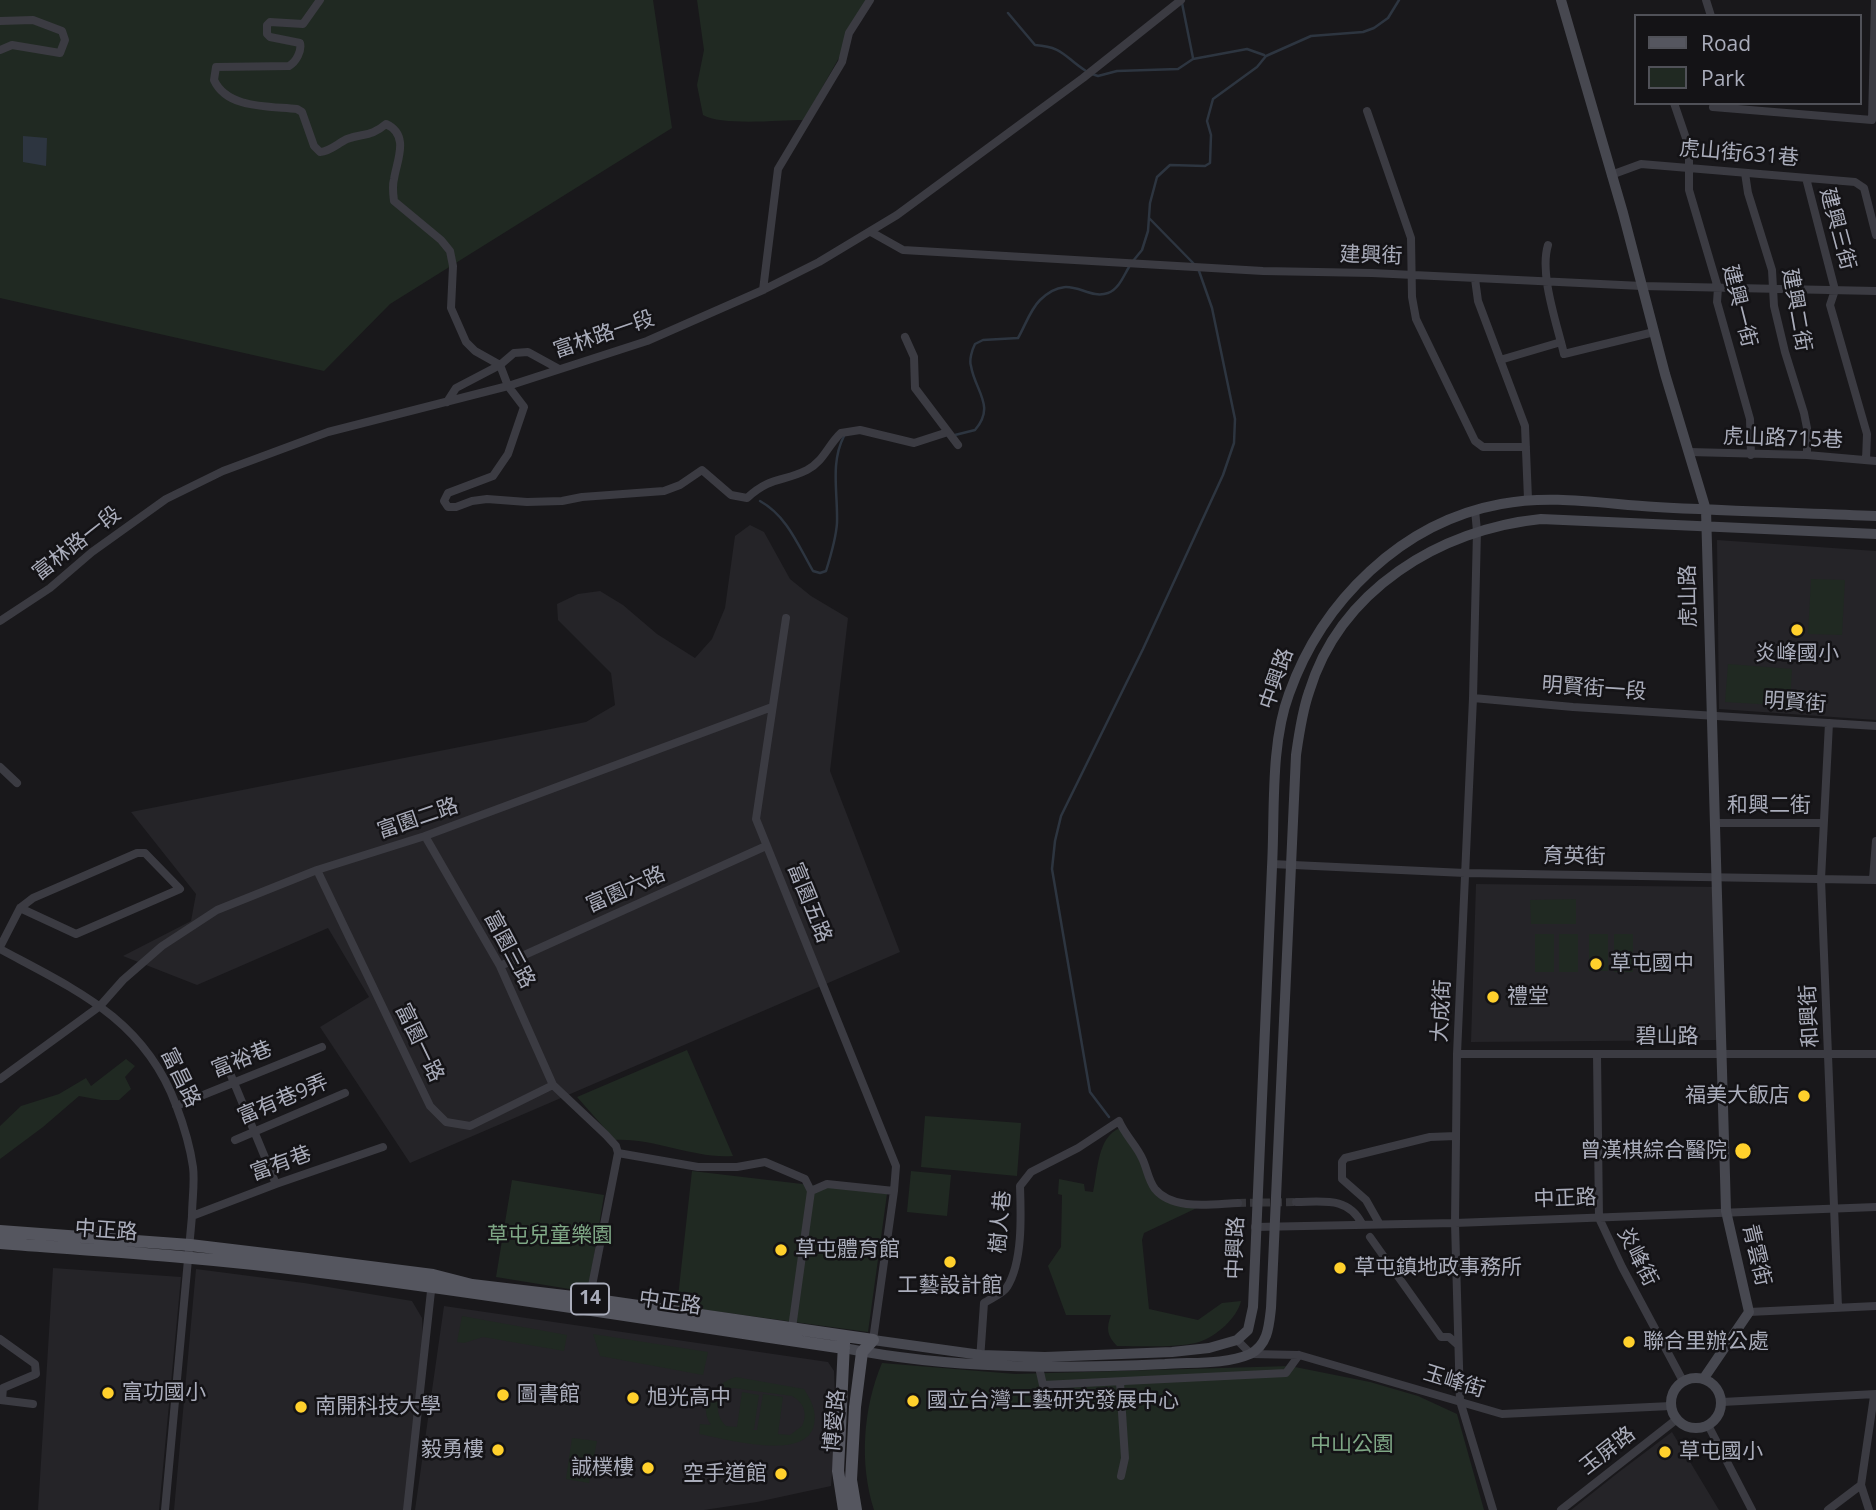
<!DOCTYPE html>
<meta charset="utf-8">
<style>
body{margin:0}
#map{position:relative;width:1876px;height:1510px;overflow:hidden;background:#19181b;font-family:"Open Sans",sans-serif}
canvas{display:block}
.legend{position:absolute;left:1634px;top:14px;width:228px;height:91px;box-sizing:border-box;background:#141316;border:2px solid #505158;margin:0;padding:9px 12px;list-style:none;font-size:21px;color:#aaadbb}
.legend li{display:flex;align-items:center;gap:14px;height:35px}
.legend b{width:35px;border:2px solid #505158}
</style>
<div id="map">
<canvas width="1876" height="1510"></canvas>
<ul class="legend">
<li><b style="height:9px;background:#55565f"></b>Road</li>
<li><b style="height:19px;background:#202922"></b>Park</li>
</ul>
</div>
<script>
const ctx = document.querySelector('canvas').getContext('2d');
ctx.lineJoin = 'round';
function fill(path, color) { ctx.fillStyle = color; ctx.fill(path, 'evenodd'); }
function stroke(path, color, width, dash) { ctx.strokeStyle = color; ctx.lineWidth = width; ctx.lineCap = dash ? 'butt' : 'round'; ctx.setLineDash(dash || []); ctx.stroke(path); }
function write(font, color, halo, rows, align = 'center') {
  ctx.font = font + ' "Open Sans","Noto Sans TC",sans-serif'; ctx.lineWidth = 5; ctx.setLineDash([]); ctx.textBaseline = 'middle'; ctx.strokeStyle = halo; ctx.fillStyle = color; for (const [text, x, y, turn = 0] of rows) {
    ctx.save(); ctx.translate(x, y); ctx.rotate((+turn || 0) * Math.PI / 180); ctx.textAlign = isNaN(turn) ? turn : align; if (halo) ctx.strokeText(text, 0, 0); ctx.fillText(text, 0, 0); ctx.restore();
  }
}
const built = new Path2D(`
 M 750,525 L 764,532 L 790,579 L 811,596 L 848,618 L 830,771 L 900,952 L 410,1163 L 320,1027 L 369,997 L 328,928 L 197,985 L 123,956 L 191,921 L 196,894 L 131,812 L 586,722 L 615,705 L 611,673 L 558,620 L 557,604 L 578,594 L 600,591 L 623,605 L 657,634 L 695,658 L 712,639 L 725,608 L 735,536 Z
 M 1717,540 L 1876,551 L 1876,720 L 1719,709 Z
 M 1476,884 L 1718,887 L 1720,1040 L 1471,1042 Z
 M 53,1268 L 181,1277 L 159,1510 L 38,1510 Z
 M 196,1269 L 304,1283 L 412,1301 L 422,1318 L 424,1361 L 405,1510 L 174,1510 Z
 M 444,1306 L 828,1362 L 834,1371 L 836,1426 L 831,1486 L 757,1502 L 704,1510 L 415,1510 Z
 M 1672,1432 L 1719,1510 L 1571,1510 L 1619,1472 Z`);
const green = new Path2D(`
 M 0,0 L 653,0 L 672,128 L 390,304 L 324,371 L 0,298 Z
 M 697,0 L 866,0 L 845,47 L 804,120 C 780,120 721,126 703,115 L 697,85 L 704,50 Z
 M 1811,579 L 1845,580 L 1842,635 L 1808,634 Z
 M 1728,664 L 1792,669 L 1790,706 L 1725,702 Z
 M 1576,899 L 1576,924 L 1531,924 L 1530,900 Z
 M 1535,934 L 1554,934 L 1554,972 L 1535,972 Z
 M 1559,934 L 1578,934 L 1578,972 L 1559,972 Z
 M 1589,934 L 1608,934 L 1608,971 L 1589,971 Z
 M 1614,934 L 1633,934 L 1633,972 L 1614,972 Z
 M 687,1050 L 733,1156 C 693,1159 655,1138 615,1140 L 577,1097 Z
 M 126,1059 L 135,1066 L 125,1077 L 131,1089 L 119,1100 L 101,1100 L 79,1096 L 43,1127 L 0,1159 L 0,1126 L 21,1106 L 59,1094 L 86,1078 L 91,1086 Z
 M 925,1116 L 1021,1123 L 1017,1176 L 921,1167 Z
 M 1120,1128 L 1162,1195 L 1201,1206 L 1144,1233 L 1142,1240 L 1149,1309 L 1198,1320 L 1222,1303 L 1241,1301 C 1237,1318 1217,1336 1199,1342 C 1179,1348 1139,1346 1117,1346 C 1107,1336 1106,1328 1111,1315 L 1066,1315 L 1048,1266 L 1061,1247 L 1062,1195 L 1058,1194 L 1059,1179 L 1084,1184 L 1085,1191 L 1093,1192 C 1098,1171 1097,1137 1120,1128 Z
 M 692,1171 L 887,1194 L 868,1332 L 677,1306 Z
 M 911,1171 L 951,1175 L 947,1216 L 907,1212 Z
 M 512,1180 L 604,1195 L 588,1292 L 496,1277 Z
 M 462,1316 L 567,1335 L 564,1351 L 483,1337 L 464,1343 L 457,1342 Z
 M 593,1334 L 708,1352 L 703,1375 L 600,1356 Z
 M 882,1363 L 1015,1374 L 1290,1366 L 1370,1382 L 1418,1396 L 1457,1414 L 1484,1510 L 874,1510 C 859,1463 863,1408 882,1363 Z
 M 736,1377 L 804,1389 C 811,1400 817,1411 814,1425 C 806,1462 726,1439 699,1434 L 700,1424 L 711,1425 C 697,1405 715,1383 736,1377 ZM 733,1388 L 792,1396 C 804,1403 808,1413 802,1426 L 790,1435 L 778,1434 L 783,1397 L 763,1394 L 757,1430 L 752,1430 L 754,1429 L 759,1395 L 742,1392 L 737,1427 L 726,1426 C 713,1413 716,1395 733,1388 Z
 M 572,1438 L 597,1441 L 589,1483 L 566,1479 Z`);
const water = new Path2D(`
 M 23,136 L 47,138 L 46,166 L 23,162 Z`);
const stream = new Path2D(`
 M 1182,3 L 1193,58
 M 1008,13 L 1035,45 C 1064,47 1064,57 1086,71
 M 1092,74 L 1098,76 L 1117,71 L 1178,69 L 1193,59 L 1247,49 L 1264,55
 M 1149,218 L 1196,266
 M 1133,261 L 1142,250 L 1148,231 L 1150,203 L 1157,177 L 1170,165 L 1205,166 L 1210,163 L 1211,135 L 1207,121 L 1213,99 L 1257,67 L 1266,56 L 1311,36 L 1363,32 L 1374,28 L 1388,18 L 1399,0
 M 955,435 L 975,430 C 996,406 975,391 971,366 C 969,360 972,350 975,344 L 983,340 L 1018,338 C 1025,326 1030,310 1040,300 C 1070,271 1085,301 1108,293 C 1119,289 1124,275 1129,267
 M 760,501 C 787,516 798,545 813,571 L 820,573 L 826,571 C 831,555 836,539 837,523 C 838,493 830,463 844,436
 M 1109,1117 L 1090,1092 L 1052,869 L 1055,841 L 1061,816 L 1143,649 L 1223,475 L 1234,443 L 1235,419 L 1212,308 L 1199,271`);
const streetTunnel = new Path2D(`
 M 1238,1203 L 1296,1202`);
const street = new Path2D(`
 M 320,0 L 303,24 L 270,22 L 267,25 L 267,34 L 270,37 L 300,43 C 302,51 296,62 289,66 L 216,67 L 214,80 C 227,109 269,106 297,109 L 302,112 L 314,146 L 320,152 C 331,151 338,143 347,139 C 363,133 371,137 386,124 C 410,135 397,160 394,179 C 392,186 393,193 394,201 L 441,240 L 450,251 L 453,266 L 451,308 L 466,342 L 475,351 L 500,365 L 508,386 L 524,407 L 508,454 L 493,476 L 448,493 L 444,501 L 448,507 L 456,507 L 472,501 L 487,499 L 527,502 L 562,501 L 582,497 L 664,491 L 680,485 L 702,470 L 731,495 L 747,498 C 771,476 783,482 807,470 C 824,461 828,445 841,433 L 860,430 L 914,443 L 948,432
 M 1706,0 L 1711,16
 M 0,21 L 33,20 L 62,31 L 65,40 L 60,53 L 12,45 L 0,50
 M 1674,103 L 1689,147 L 1689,190 L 1718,288 L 1717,302 L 1750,419 L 1751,455
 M 1713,107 L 1872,120 L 1875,0
 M 1367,111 L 1411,238 L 1412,297 L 1416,319 L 1475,441 L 1483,447 L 1526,447
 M 1745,173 L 1748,193 L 1772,270 L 1774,306 L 1785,352 L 1804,413 L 1807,428 L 1807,455
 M 1611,175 L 1641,164 L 1855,182 L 1864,188 L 1876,235
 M 1806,178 L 1835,290 L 1830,305 L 1867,434 L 1866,460
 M 871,232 L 903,250 L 1263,271 L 1372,273 L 1642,286 L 1876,291
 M 1548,245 C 1539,274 1557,324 1564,354 L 1654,332
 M 1475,279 L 1478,301 L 1525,426 L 1528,499
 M 763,290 L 778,169 L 842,62 L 849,33 L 870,0
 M 905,337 L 914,357 L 915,388 L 958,445
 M 1500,360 L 1561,342
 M 447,402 L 456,388 L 500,365 L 514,353 L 528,352 L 559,369
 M 1689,452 L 1807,455 L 1876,461
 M 1475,510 L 1477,531 L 1473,698 L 1457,1054 L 1455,1223 L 1460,1401 L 1493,1510
 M 786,618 L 756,819 L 896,1166 L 894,1191
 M 0,621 L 50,588 L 92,552 L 166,499 L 223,471 L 328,432 L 508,386 L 647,341 L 763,290 L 819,262 L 897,215 L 1083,78 L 1181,0
 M 1473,698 L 1573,707 L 1876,726
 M 1829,723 L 1821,879 L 1838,1307
 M 0,767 L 17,783
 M 1715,823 L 1823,823
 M 425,836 L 500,966 L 553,1085 L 606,1135 L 616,1146 L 618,1153 L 698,1167 L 737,1167 L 765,1162 L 805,1179 L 811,1191
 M 1272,864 L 1465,873 L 1876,880
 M 317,870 L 430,1106 L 446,1122 L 470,1126 L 553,1085
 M 1873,879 L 1876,841
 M 0,947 L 20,908 L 33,898 L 137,853 L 145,853 L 180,889 L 76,934 L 20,908
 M 0,949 C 76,990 144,1019 176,1105 C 184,1126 190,1146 193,1167 C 195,1183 192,1200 192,1216 L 165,1510
 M 500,966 L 766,846
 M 1457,1054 L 1876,1054
 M 1597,1054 L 1599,1218 L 1622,1267 L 1683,1381
 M 225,1061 L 276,1184
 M 0,1079 L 100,1006 L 123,980 L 162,946 L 217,910 L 317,870 L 425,836 L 772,707
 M 176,1106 L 322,1047
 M 235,1140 L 345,1093
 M 1296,1202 C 1322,1202 1348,1196 1362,1224
 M 192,1216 L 276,1184 L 383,1147
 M 1379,1223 L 1366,1200 L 1342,1179 L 1342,1162 L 1345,1158 L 1430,1137 L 1456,1136
 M 1255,1227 L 1455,1223 L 1876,1207
 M 1370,1237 L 1441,1337 L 1449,1337 L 1458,1345
 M 589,1301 L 618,1153
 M 1749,1312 L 1876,1306
 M 792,1328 L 811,1191 L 827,1184 L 894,1191 L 873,1340
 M 0,1339 L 35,1364 L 36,1374 L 3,1388 L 2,1400
 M 1237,1340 L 1251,1354 L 1299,1355 L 1502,1414 L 1671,1406
 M 980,1360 L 984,1303 C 991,1298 1003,1294 1007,1287 C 1023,1262 1021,1214 1020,1186 L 1031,1172 L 1078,1148 L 1119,1121 C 1125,1135 1136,1145 1142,1158 C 1147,1168 1148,1180 1155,1189 C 1173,1211 1212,1204 1238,1203
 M 1038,1363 L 1043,1385 L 1286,1373 L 1299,1355
 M 1120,1382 L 1125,1458 L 1121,1476
 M 0,1400 L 33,1404
 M 1722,1402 L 1876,1394
 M 1708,1425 L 1752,1510
 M 407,1510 L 432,1282
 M 1561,1510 L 1677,1419
 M 1828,1510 L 1861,1485
 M 1869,1510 L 1861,1485 L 1874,1396`);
const secondary = new Path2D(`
 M 1561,0 L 1623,213 L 1665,374 L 1706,510 L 1726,1211 L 1749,1312 L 1704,1378
 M 873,1340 L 981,1355 L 1045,1357 L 1172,1352 L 1209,1348 L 1237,1340 L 1248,1330 L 1253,1307 C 1258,1161 1265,1014 1272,867 C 1275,813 1270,745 1289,694 C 1322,601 1402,522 1501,504 C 1552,494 1604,504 1656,507 C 1729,511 1803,513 1876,516
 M 844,1348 C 950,1369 1058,1369 1165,1364 C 1191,1362 1225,1365 1250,1354 C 1268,1345 1269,1326 1271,1308 L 1296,755 C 1299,734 1302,712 1309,692 C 1340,590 1440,529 1541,519 L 1876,534
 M1671 1403a25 25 0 1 1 50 0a25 25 0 1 1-50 0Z`);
const primary = new Path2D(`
 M 0,1231 L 190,1245 L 307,1259 L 433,1275 L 472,1285 L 590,1299 L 873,1340
 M 0,1243 C 102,1251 204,1257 305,1270 C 485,1292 665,1322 844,1348
 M 844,1510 L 838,1471 L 844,1343
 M 856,1510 L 851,1480 L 855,1407 L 862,1352 L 873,1340`);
const markers = [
 [1797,630,7,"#ffd02c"],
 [1596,964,7,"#ffd02c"],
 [1493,997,7,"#ffd02c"],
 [1804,1096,7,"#ffd02c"],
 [1743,1151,9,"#ffd02c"],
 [781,1250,7,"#ffd02c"],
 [950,1262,7,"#ffd02c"],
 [1340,1268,7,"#ffd02c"],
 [1629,1342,7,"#ffd02c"],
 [108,1393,7,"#ffd02c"],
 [503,1395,7,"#ffd02c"],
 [633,1398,7,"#ffd02c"],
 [913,1401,7,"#ffd02c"],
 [301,1407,7,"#ffd02c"],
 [498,1450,7,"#ffd02c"],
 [1665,1452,7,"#ffd02c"],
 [648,1468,7,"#ffd02c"],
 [781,1474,7,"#ffd02c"]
];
const shields = [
 [590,1299,38]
];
const shieldNames = [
 ["14",590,1299]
];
const streetNames = [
 ["虎山街631巷",1739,154,5],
 ["建興三街",1837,229,75],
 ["建興街",1371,256,2],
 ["建興一街",1739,306,76],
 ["建興二街",1796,310,80],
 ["富林路一段",604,335,-19],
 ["虎山路715巷",1783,439,2],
 ["富林路一段",77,544,-38],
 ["虎山路",1689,596,-91],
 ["中興路",1277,679,-71],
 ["明賢街一段",1594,689,4],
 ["明賢街",1795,703,4],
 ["和興二街",1769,806],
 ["富園二路",418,819,-19],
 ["育英街",1574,857,1],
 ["富園六路",626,890,-24],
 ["富園五路",809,903,68],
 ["富園三路",509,950,62],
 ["大成街",1442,1011,-87],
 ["和興街",1810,1016,-93],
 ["碧山路",1667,1037],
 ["富園一路",419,1043,64],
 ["富裕巷",242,1060,-22],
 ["富昌路",180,1078,64],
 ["富有巷9弄",283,1100,-23],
 ["富有巷",281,1164,-20],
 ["中正路",1565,1199,-2],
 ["樹人巷",1001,1222,-85],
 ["中正路",106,1231,4],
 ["中興路",1236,1248,-88],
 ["青雲街",1756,1255,77],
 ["炎峰街",1637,1257,63],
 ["中正路",670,1303,8],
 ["玉峰街",1454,1382,17],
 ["博愛路",835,1421,-85],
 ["玉屏路",1608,1451,-38]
];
const poiNames = [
 ["炎峰國小",1797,654,"center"],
 ["草屯國中",1610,964],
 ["禮堂",1507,997],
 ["福美大飯店",1790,1096,"right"],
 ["曾漢棋綜合醫院",1727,1151,"right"],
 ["草屯體育館",795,1250],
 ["草屯鎮地政事務所",1354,1268],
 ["工藝設計館",950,1286,"center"],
 ["聯合里辦公處",1643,1342],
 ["富功國小",122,1393],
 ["圖書館",517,1395],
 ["旭光高中",647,1398],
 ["國立台灣工藝研究發展中心",927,1401],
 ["南開科技大學",315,1407],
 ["毅勇樓",484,1450,"right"],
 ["草屯國小",1679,1452],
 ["誠樸樓",634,1468,"right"],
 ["空手道館",767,1474,"right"]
];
const parkNames = [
 ["草屯兒童樂園",550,1236],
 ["中山公園",1352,1445]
];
fill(built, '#252428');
fill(green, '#202922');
fill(water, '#2d3540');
stroke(stream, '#2d3540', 2.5);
stroke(streetTunnel, '#36363b', 8, [8, 4]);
stroke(street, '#3b3b42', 8);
stroke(secondary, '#474850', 10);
stroke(primary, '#55565f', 12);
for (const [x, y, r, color] of markers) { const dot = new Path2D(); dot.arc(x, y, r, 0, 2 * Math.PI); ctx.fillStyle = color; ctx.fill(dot); stroke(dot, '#141316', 2.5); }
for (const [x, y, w] of shields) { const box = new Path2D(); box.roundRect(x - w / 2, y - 15.5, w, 31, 5); ctx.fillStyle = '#141316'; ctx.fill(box); stroke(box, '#aaadbb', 2); }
write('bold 19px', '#aaadbb', null, shieldNames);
write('21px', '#aaadbb', '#141316', streetNames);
write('21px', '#aaadbb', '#141316', poiNames, 'left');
write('21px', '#7fa886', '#141316', parkNames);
</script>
